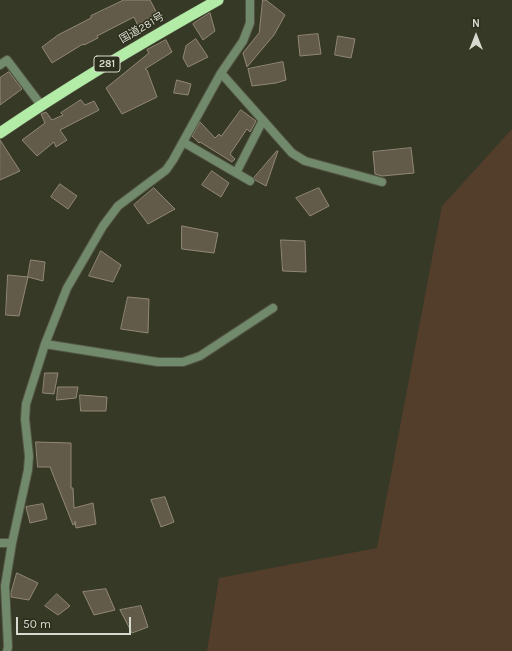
<!DOCTYPE html>
<meta charset="utf-8">
<style>
body{margin:0}
#map{position:relative;width:512px;height:651px;overflow:hidden;background:#373927;font-family:Karla,sans-serif}
canvas{display:block}
.north{position:absolute;left:456px;top:16px;width:40px;height:40px;-webkit-text-stroke:3px #2d2f1d;paint-order:stroke;rotate:0deg;font-size:11px;font-weight:700;line-height:16px;text-align:center;color:#d9dacf}
.north::after{content:'';display:block;margin:auto;width:14px;height:18px;background:#d9dacf;clip-path:polygon(50% 0,100% 100%,50% 72%,0 100%)}
.scale{position:absolute;left:16px;top:617px;width:115px;height:18px;box-sizing:border-box;border:2px solid #d9dacf;border-top:0;padding-left:5px;font-size:12px;line-height:14px;white-space:nowrap;color:#d9dacf;-webkit-text-stroke:3px #2d2f1d;paint-order:stroke}
</style>
<div id="map">
<canvas width="512" height="651"></canvas>
<div class="north">N</div>
<div class="scale">50 m</div>
</div>
<script>
const ctx = document.querySelector('canvas').getContext('2d');
ctx.lineJoin = 'round';
function fill(path, color) { ctx.fillStyle = color; ctx.fill(path, 'evenodd'); }
function stroke(path, color, width, dash) { ctx.strokeStyle = color; ctx.lineWidth = width; ctx.lineCap = dash ? 'butt' : 'round'; ctx.setLineDash(dash || []); ctx.stroke(path); }
function write(font, color, halo, rows, align = 'center') {
  ctx.font = font + ' Karla,"Noto Sans JP",sans-serif'; ctx.lineWidth = 3; ctx.setLineDash([]); ctx.textBaseline = 'middle'; ctx.strokeStyle = halo; ctx.fillStyle = color; for (const [text, x, y, turn = 0] of rows) {
    ctx.save(); ctx.translate(x, y); ctx.rotate((+turn || 0) * Math.PI / 180); ctx.textAlign = isNaN(turn) ? turn : align; if (halo) ctx.strokeText(text, 0, 0); ctx.fillText(text, 0, 0); ctx.restore();
  }
}
const green = new Path2D(`
 M 512,129 L 512,651 L 207,651 L 219,578 L 377,548 L 442,206 Z`);
const building = new Path2D(`
 M 124,0 L 150,0 L 159,17 L 139,28 L 134,17 L 97,36 L 98,38 L 84,45 L 83,44 L 52,63 L 42,47 L 58,35 L 91,18 L 91,16 Z
 M 263,0 L 266,0 L 285,15 L 274,35 L 247,67 L 243,53 L 259,33 Z
 M 210,13 L 215,31 L 203,40 L 193,24 Z
 M 318,34 L 321,54 L 300,56 L 298,36 Z
 M 338,36 L 355,39 L 351,58 L 335,55 Z
 M 196,39 L 208,57 L 188,67 L 183,58 L 186,46 Z
 M 166,40 L 172,52 L 145,69 L 147,70 L 157,97 L 122,114 L 106,88 L 149,53 L 147,50 Z
 M 283,62 L 286,80 L 276,83 L 252,86 L 248,69 Z
 M 9,72 L 22,89 L 0,105 L 0,78 Z
 M 177,80 L 191,84 L 188,95 L 174,93 Z
 M 81,100 L 85,105 L 94,101 L 99,110 L 60,130 L 67,140 L 56,147 L 54,142 L 37,156 L 22,140 L 45,123 L 41,114 L 46,112 L 52,120 L 63,115 L 61,113 Z
 M 241,110 L 256,121 L 250,132 L 247,129 L 230,154 L 235,159 L 232,162 L 200,142 L 199,143 L 192,136 L 200,122 L 215,138 L 219,134 L 221,136 Z
 M 0,140 L 20,171 L 0,180 Z
 M 411,148 L 414,173 L 382,176 L 375,174 L 373,152 Z
 M 277,151 L 278,151 L 266,186 L 255,180 L 254,178 Z
 M 212,171 L 229,183 L 221,197 L 202,185 Z
 M 60,184 L 77,196 L 68,209 L 51,197 Z
 M 154,188 L 175,209 L 148,224 L 134,205 Z
 M 319,188 L 329,206 L 310,216 L 296,198 Z
 M 182,226 L 218,233 L 214,253 L 182,249 Z
 M 281,240 L 305,241 L 306,272 L 283,271 Z
 M 101,251 L 121,265 L 113,282 L 89,276 Z
 M 31,260 L 45,262 L 43,281 L 28,277 Z
 M 8,275 L 28,277 L 19,316 L 6,315 Z
 M 128,297 L 149,299 L 148,333 L 121,329 Z
 M 45,373 L 58,373 L 54,394 L 43,393 Z
 M 58,387 L 78,387 L 76,398 L 57,400 Z
 M 80,395 L 107,397 L 106,411 L 81,411 Z
 M 36,442 L 71,443 L 71,488 L 73,488 L 74,508 L 93,503 L 96,524 L 76,528 L 75,521 L 75,524 L 73,525 L 50,467 L 38,467 Z
 M 165,497 L 174,522 L 161,527 L 151,500 Z
 M 43,504 L 47,519 L 30,523 L 26,507 Z
 M 17,573 L 38,583 L 29,600 L 11,597 L 11,593 Z
 M 106,589 L 115,610 L 94,615 L 83,592 Z
 M 57,594 L 70,606 L 58,615 L 45,606 Z
 M 141,606 L 148,627 L 132,633 L 120,610 Z`);
const minor = new Path2D(`
 M 0,65 L 7,60 L 41,105
 M 221,73 L 292,153 L 305,161 L 382,182
 M 183,142 L 250,181
 M 236,173 L 263,120
 M 45,344 L 158,362 L 183,362 L 200,356 L 273,308
 M 0,543 L 12,543
 M 7,651 L 8,647 L 5,586 L 12,543 L 28,470 L 29,456 L 25,419 L 26,404 L 45,344 L 67,288 L 103,226 L 118,206 L 166,170 L 173,160 L 221,73 L 243,41 L 250,23 L 250,0`);
const trunk = new Path2D(`
 M 0,133 C 70,85 143,42 218,0`);
const shields = [
 [107,64,26]
];
const shieldNames = [
 ["281",107,64]
];
const streetNames = [
 ["国道281号",142,28,-30]
];
fill(green, '#533d2b');
fill(building, '#635b49');
stroke(building, '#918875', 1);
stroke(minor, '#545645', 10);
stroke(trunk, '#545645', 12);
stroke(minor, '#718a6b', 8);
stroke(trunk, '#b2eca6', 11);
for (const [x, y, w] of shields) { const box = new Path2D(); box.roundRect(x - w / 2, y - 8, w, 16, 3); ctx.fillStyle = '#2d2f1d'; ctx.fill(box); stroke(box, '#d9dacf', 1); }
write('bold 10px', '#d9dacf', null, shieldNames);
write('11px', '#d9dacf', '#2d2f1d', streetNames);
</script>
